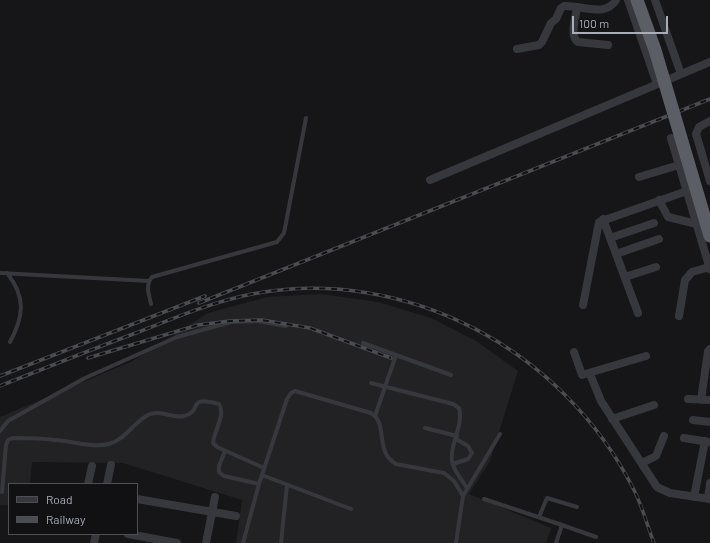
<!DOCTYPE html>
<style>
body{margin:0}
#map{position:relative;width:710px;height:543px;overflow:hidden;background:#161618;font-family:Barlow,sans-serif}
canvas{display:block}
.legend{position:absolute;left:8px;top:483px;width:130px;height:52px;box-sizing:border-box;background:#111113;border:1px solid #4d4f55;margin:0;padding:5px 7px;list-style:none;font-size:12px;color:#a8adb8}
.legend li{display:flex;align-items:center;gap:8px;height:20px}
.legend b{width:20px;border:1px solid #4d4f55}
.scale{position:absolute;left:572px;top:16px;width:96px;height:18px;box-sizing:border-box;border:2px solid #a8adb8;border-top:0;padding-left:5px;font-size:12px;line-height:14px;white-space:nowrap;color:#a8adb8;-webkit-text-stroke:3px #111113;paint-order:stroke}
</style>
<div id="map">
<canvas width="710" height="543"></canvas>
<ul class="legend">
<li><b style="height:5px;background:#37383d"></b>Road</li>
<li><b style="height:5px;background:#4a4c52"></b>Railway</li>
</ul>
<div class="scale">100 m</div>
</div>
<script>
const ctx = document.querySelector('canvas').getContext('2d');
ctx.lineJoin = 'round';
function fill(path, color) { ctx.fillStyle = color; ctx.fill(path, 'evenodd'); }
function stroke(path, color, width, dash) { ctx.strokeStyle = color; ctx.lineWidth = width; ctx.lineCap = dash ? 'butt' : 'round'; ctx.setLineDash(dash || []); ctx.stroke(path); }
const built = new Path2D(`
 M 321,294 L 378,302 L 431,318 L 476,341 L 518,371 L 490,461 L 469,494 L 551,528 L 546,543 L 236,543 L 242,500 L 123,463 L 32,462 L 30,484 L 9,484 L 9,505 L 0,505 L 0,417 L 133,361 L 208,313 L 267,297 Z`);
const service = new Path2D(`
 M 0,273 L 149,281
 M 7,273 C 26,297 24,316 10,342
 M 151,304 C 149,294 145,285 152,277 L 277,242 L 284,233 L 306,118
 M 363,343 L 451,375
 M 371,383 L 453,404 L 459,408 C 464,426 449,445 452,461 C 453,470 462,480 467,488
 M 375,416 L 396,355
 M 425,428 L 457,436
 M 0,431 L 8,421 L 85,378 L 177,337 L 231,322 L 258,321 L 286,326
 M 225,451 L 219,466 L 219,472 L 224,476 L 259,484
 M 453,464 L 468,459 L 472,453 L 468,446 L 456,439
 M 262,475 L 351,509
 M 2,492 L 6,445 L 8,440 L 13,438 C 27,438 41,438 55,440 C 72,441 93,448 109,444 C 125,440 134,422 148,415 C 160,409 172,419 184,416 C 204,411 185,395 219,404 C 226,415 214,431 213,443 L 217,447 L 264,468
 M 463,496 L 500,434
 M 484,499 L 562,525 L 556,543
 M 539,517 L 547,498 L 577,507
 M 562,525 L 596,537
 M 243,543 L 259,484 L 287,399 L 291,393 L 295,391 L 371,413 C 389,424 374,452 396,464 L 444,473 L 454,481 L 463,496 L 456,543
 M 281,543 L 287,485`);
const minor = new Path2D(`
 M 628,0 L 657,84
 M 655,0 L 681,74
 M 577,7 C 576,17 569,36 578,42 L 608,45
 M 517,49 L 539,45 L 542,42 L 551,23 L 556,19 L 561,8 L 564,6 C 582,5 605,18 616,0
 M 710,121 L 699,127 L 696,134 L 710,181
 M 671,138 L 710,269
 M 639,177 L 679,165
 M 430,180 L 710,62
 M 659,200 L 668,217 L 697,224
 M 603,219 L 638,313
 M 610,238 L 654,223
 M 616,254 L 659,239
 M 625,277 L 656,267
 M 583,305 L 599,222 L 687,191
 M 679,316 L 685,280 L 692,272 L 709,267
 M 574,352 L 582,375 L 646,356
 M 590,374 L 601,401 L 657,487 L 670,493 L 710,499
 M 688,399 L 710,400
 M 701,400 L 708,351 L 710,349
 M 612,419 L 654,405
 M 693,420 L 710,422
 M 684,438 L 709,442
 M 642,463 L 656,456 L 664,436
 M 88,484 L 92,466
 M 107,484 L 111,465
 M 694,497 L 705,441
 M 137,499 L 236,516
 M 708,499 L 710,483
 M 128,534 L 177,543
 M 94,543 L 96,534
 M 206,543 L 215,497`);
const rail = new Path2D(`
 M 199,303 L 710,99
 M 88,358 L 198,325 L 230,321 L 262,320 L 310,328 L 391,358
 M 0,376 L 205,296
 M 0,386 C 45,368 90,350 136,333 C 174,318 212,302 252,294 C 406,265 563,350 633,488 C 642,505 647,525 654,543`);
const trunkBridge = new Path2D(`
 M 637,0 L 655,50 L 710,236`);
fill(built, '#222225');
stroke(service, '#37383d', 4);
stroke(minor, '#37383d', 8);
stroke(rail, '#4a4c52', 3.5);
stroke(rail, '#111113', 2, [6]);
stroke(trunkBridge, '#5b5e65', 13);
</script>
